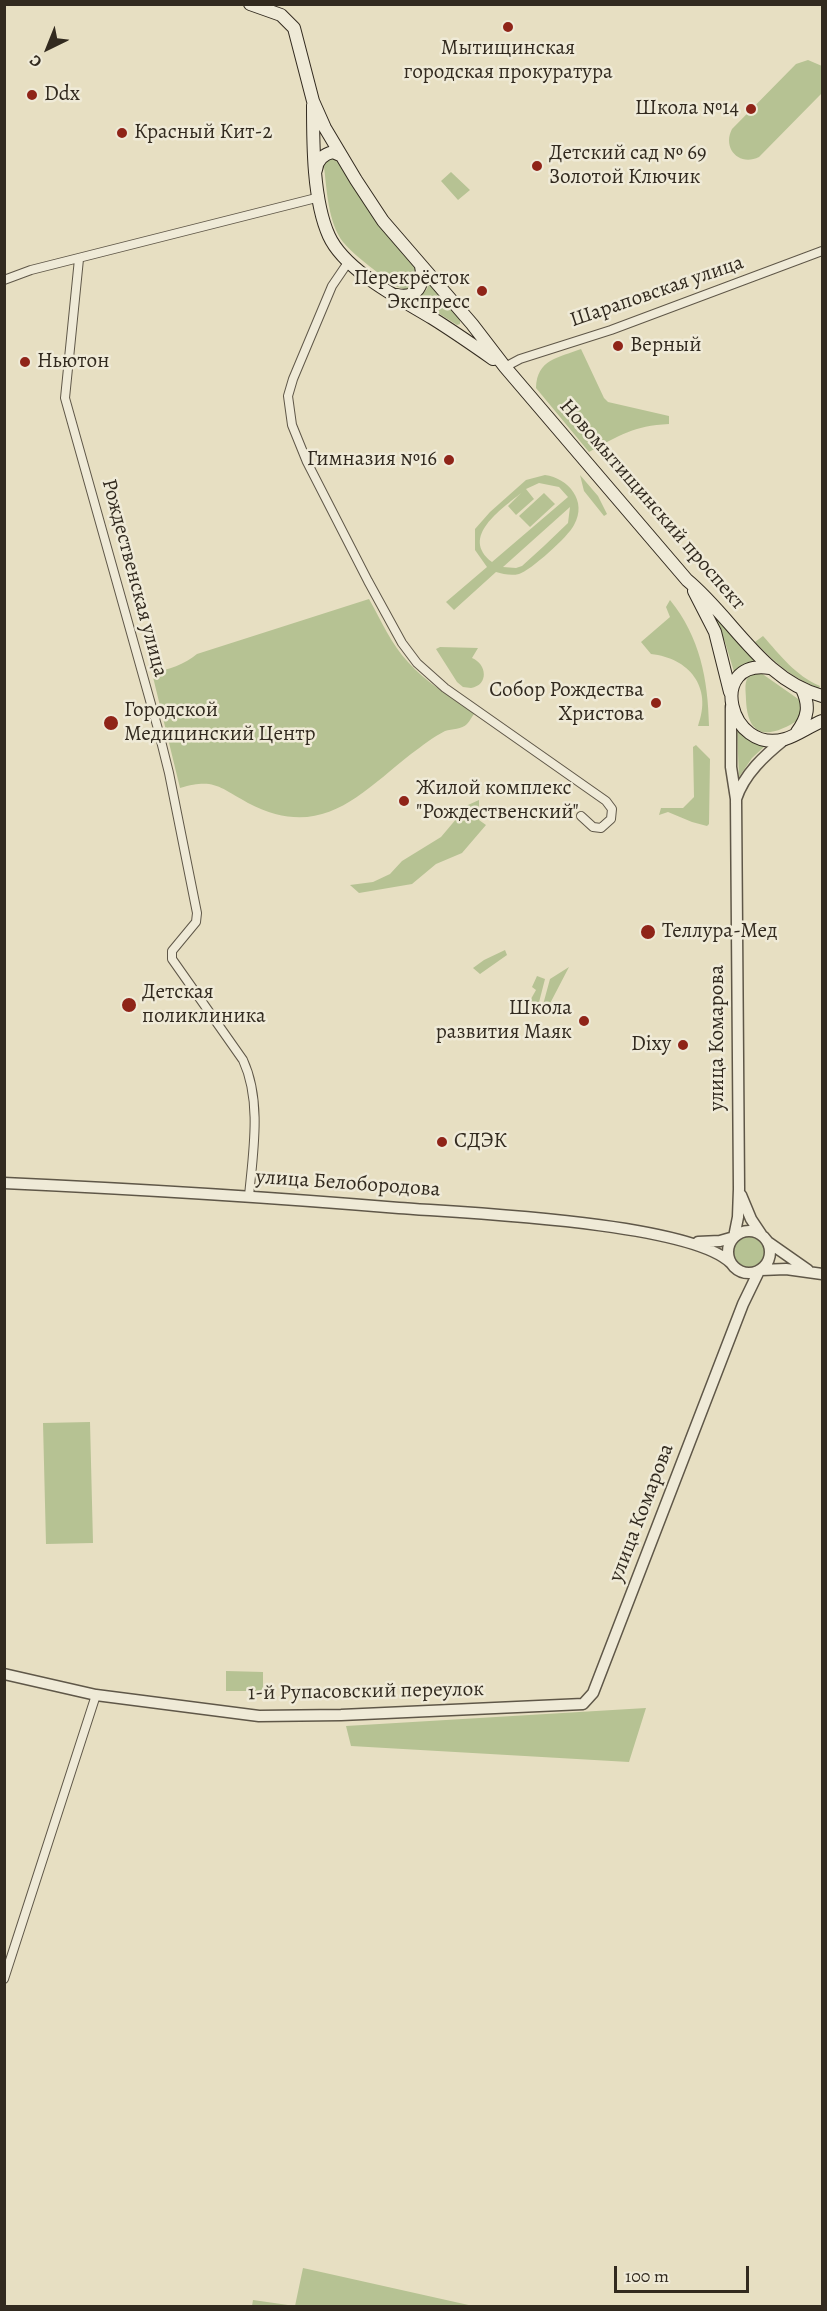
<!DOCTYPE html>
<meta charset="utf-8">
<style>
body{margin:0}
#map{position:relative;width:827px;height:2311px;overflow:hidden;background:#e7dfc2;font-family:Alegreya,serif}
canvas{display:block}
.frame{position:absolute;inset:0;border:6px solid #322a1f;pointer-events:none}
.north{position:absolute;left:18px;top:18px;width:60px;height:60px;-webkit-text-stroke:4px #efead7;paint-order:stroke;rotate:223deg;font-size:16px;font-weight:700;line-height:24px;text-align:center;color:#322a1f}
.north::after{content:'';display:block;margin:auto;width:21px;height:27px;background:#322a1f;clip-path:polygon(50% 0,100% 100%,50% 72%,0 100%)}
.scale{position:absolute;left:614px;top:2266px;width:135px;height:27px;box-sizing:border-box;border:3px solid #322a1f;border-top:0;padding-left:8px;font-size:18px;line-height:21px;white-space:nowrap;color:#322a1f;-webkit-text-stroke:4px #efead7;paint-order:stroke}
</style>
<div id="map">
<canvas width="827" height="2311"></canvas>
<div class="frame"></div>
<div class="north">С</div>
<div class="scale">100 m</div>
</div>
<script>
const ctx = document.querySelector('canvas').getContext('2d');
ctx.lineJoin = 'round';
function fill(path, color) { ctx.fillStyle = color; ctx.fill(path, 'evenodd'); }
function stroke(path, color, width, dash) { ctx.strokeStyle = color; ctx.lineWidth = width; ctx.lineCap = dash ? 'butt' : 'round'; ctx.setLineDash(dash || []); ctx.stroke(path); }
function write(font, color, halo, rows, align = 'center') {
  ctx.font = font + ' Alegreya,serif'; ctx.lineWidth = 5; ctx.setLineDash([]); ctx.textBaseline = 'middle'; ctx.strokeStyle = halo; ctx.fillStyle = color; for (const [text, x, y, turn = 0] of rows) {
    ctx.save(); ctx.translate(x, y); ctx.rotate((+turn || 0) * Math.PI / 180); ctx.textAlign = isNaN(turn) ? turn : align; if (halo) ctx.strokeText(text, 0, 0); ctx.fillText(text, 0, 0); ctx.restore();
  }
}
const green = new Path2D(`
 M 808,60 L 822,66 L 822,93 L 759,157 C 739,167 722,148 732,129 L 796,64 Z
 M 332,157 L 336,159 L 417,268 L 418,282 L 410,290 C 396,289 388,281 378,273 C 366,263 353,254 343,242 C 328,222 327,191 324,167 L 325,162 Z
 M 451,172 L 470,190 L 458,200 L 441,181 Z
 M 429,282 L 460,319 L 460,324 L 457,325 L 416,299 L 427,289 Z
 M 581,349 L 604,398 L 608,402 L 669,416 L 669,424 C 633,426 620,435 589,452 L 536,388 C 537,359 558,358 581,349 Z
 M 545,475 C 568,478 588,501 574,525 C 569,536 530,571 519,574 C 511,576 503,574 496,572 L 454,610 L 446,602 L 487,567 L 475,550 L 475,529 L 490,512 L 526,480 ZM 539,483 L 559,487 L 568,497 L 492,562 C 459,537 502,509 521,493 L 508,506 L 516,515 L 534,499 L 526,489 ZM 570,507 L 568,523 L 544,546 L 522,566 L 516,568 L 503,567 Z
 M 580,475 L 598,496 L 607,514 L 604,516 L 584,491 Z
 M 544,493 L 555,504 L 530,527 L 519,516 Z
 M 369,599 C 381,620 391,644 408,662 C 426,683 452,697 475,713 C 472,716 470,721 467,724 C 462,729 452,729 445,731 C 433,737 422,746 411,754 C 358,796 321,841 248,803 C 219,787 214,778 180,788 L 152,673 C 169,669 184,665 197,654 Z
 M 670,600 C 700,637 708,679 709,726 L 698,726 C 713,687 689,658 651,654 L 641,642 L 670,617 L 666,607 Z
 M 711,611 L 758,662 L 744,665 L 735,675 L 725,642 Z
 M 763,636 C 780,655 796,676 820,686 L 819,688 C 793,679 774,662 755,642 Z
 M 440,647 L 478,648 L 472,658 C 487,664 489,685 471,688 L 463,687 L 457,682 L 436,649 Z
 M 751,673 L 761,673 L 801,701 L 800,719 C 772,737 748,742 746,700 C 746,690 743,681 751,673 Z
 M 737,729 L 752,741 L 766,745 L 752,758 L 739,777 Z
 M 696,745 L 710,759 L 709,824 L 707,826 L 692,822 L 668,812 L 659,815 L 661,808 L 683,808 L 694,797 L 693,747 Z
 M 479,800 L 479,820 L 486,825 L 462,853 L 436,864 L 412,884 L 359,893 L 350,885 L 373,882 L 390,874 L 402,861 L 441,837 L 468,805 Z
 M 505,950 L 507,955 L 480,974 L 473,968 L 484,960 Z
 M 569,967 L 544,1015 L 541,1012 L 550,979 Z
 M 537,976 L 545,979 L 537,1010 L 527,1006 L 536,990 L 532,987 Z
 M733 1252a16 16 0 1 1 32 0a16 16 0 1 1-32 0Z
 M 90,1422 L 93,1543 L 46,1544 L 43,1423 Z
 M 226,1671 L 263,1672 L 263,1691 L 226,1691 Z
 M 646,1708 L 629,1762 L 351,1746 L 346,1726 Z
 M 303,2268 L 473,2306 L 252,2306 L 253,2300 L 295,2306 Z`);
const minor = new Path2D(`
 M 79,259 L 65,398 L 158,729 L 169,773 L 197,913 L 196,922 L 172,951 L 172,959 L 243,1060 C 262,1101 253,1152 249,1196
 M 349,261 L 332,286 L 293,379 L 288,396 L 292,425 L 307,462 L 368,581 L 402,643 L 417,663 L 445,688 L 606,801 L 612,809 L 611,819 L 601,828 L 593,827 L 581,816
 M 4,280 L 31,270 L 320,197
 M 505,367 L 520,359 L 611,330 L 822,251
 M 4,1979 L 96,1695`);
const tertiary = new Path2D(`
 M 731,707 L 731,767 L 736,799 L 739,1189 L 738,1217 L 734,1237
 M 736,799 C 744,774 765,755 785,739
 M 4,1183 C 136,1189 267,1197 399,1208 C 465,1213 689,1222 731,1263
 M 741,1195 L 751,1219 L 761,1234
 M728 1252a21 21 0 1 1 42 0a21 21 0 1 1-42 0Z
 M 698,1242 L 720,1241 L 734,1237
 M 768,1242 L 808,1270
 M 761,1270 L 786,1269 L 822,1274
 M 4,1674 L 96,1695 L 259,1716 L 341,1715 L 583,1704 L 593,1693 L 743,1304 L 759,1271`);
const secondary = new Path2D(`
 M 250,4 L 281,15 L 294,28 L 313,101 L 325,128 L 356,180 L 383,221 L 472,324 L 505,367 L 687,580 C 733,618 762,680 822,696
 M 313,105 C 313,144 313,201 329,236 C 345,271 401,299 432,318 C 453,331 473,345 493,359
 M 316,170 C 317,160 324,154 333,152 L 340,155
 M 397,295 C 417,299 425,285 421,266
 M 694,591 L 715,632 L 730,692
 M 770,668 C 707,658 728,755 785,739 C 796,736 810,726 822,721
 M 797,732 C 808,717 810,706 802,689`);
const markers = [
 [508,27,6,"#8f2418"],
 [32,95,6,"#8f2418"],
 [751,109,6,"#8f2418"],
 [122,133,6,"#8f2418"],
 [537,166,6,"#8f2418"],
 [482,291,6,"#8f2418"],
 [618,346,6,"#8f2418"],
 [25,362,6,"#8f2418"],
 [449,460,6,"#8f2418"],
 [656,703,6,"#8f2418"],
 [111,723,8,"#8f2418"],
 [404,801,6,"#8f2418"],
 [648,932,8,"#8f2418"],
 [129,1005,8,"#8f2418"],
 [584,1021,6,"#8f2418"],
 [683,1045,6,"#8f2418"],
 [442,1142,6,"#8f2418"]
];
const poiNames = [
 ["Мытищинская",508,49,"center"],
 ["городская прокуратура",508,73,"center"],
 ["Ddx",44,95],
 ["Школа №14",739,109,"right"],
 ["Красный Кит-2",134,133],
 ["Детский сад № 69",549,154],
 ["Золотой Ключик",549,178],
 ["Перекрёсток",470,279,"right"],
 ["Экспресс",470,303,"right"],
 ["Верный",630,346],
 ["Ньютон",37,362],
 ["Гимназия №16",437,460,"right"],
 ["Собор Рождества",644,691,"right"],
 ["Христова",644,715,"right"],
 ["Городской",124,711],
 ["Медицинский Центр",124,735],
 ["Жилой комплекс",416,789],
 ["\"Рождественский\"",416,813],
 ["Теллура-Мед",662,932],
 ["Детская",142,993],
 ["поликлиника",142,1017],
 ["Школа",572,1009,"right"],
 ["развития Маяк",572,1033,"right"],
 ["Dixy",671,1045,"right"],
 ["СДЭК",454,1142]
];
const streetNames = [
 ["Шараповская улица",657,292,-19],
 ["Новомытищинский проспект",652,505,49],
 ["Рождественская улица",134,578,75],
 ["улица Комарова",718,1038,-90],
 ["улица Белобородова",348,1184,4],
 ["улица Комарова",642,1513,-69],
 ["1-й Рупасовский переулок",366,1692,-1]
];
fill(green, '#b6c293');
stroke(minor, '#5f5748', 10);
stroke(tertiary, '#5f5748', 13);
stroke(secondary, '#322a1f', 14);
stroke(minor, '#efead7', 8);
stroke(tertiary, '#efead7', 10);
stroke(secondary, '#efead7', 12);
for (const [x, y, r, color] of markers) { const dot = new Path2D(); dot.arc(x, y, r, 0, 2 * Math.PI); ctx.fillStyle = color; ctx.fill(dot); stroke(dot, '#efead7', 2); }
write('21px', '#322a1f', '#efead7', poiNames, 'left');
write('21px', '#322a1f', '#efead7', streetNames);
</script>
